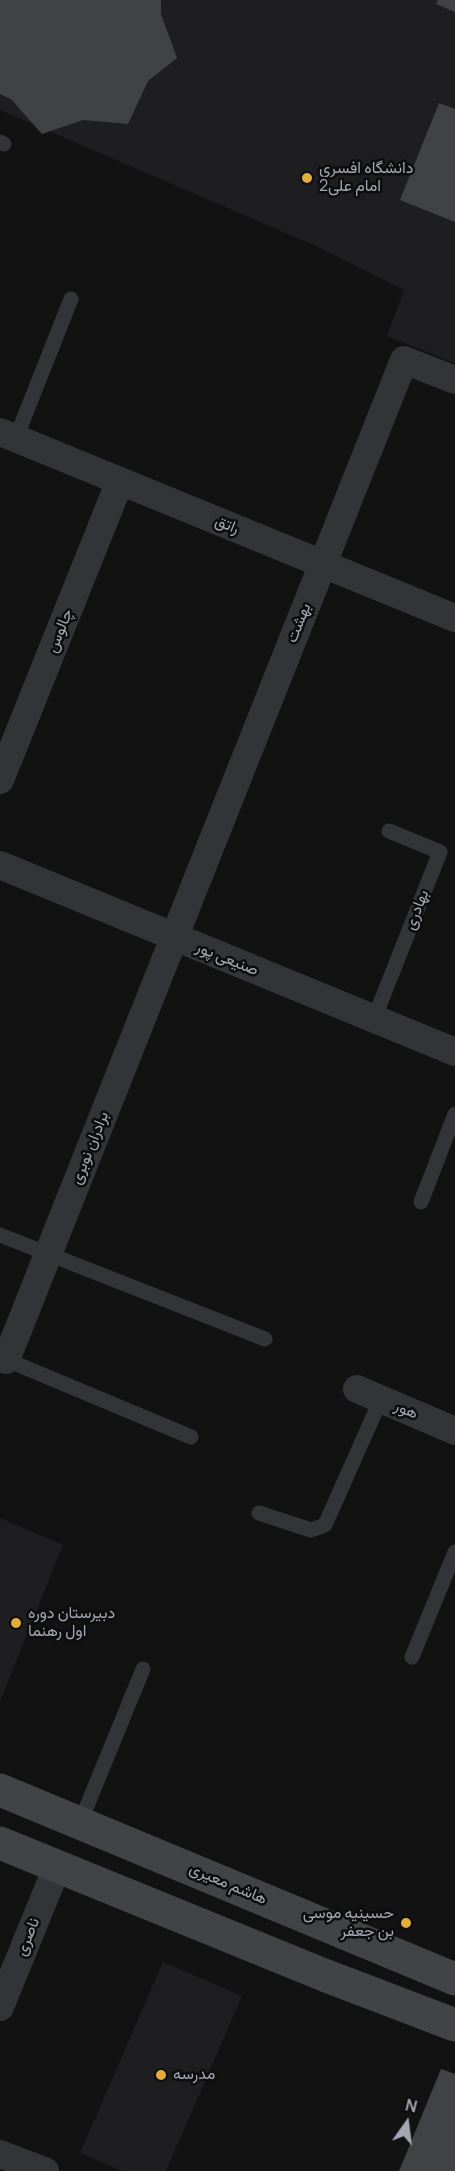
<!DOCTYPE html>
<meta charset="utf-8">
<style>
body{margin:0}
#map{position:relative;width:455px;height:2171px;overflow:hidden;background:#121213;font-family:Manrope,sans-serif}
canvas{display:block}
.north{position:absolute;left:377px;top:2093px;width:60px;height:60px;-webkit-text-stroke:4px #0d0d0e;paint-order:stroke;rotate:14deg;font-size:16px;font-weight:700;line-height:24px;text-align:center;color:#a4a8b2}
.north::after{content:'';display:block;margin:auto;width:21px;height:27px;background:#a4a8b2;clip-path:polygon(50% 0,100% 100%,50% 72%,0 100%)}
</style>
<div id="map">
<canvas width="455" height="2171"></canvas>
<div class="north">N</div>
</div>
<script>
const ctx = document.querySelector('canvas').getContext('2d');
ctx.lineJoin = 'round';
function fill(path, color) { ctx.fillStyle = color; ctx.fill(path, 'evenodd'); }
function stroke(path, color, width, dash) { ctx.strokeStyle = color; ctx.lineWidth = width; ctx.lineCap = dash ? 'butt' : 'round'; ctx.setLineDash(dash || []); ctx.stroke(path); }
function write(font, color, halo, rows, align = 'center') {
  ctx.font = font + ' Manrope,Vazirmatn,sans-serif'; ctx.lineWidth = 5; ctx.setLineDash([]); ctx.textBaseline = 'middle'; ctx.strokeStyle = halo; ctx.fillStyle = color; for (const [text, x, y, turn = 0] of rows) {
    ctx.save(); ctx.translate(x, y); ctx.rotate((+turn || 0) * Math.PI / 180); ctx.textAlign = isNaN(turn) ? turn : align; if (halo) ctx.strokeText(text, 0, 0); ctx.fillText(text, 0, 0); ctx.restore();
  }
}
const built = new Path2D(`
 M 0,0 L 455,0 L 455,363 L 387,336 L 404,290 L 316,246 L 0,110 Z
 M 0,1518 L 63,1545 L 0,1701 Z
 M 163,1962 L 242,1996 L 166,2171 L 122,2171 L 80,2153 Z`);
const building = new Path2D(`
 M 0,0 L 161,0 L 161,14 L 177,58 L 148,81 L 128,124 L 83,120 L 42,134 L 11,99 L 0,94 Z
 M 438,0 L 455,0 L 455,12 L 436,4 Z
 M 439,103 L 455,109 L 455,222 L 400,200 Z
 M 441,2069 L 455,2074 L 455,2171 L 399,2171 Z`);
const lane = new Path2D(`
 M 0,142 L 4,144
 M 16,438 L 71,299
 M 374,1019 L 440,852 L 389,831
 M 421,1202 L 455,1114
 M 0,1235 L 265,1339
 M 0,1357 L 191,1437
 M 259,1513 L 311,1530 L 325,1525 L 381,1399
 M 412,1657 L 455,1552
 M 80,1823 L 143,1669`);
const street = new Path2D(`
 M 0,432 L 455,618
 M 0,780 L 120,481
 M 0,865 L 455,1052
 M 6,1360 L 404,360 L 455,380
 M 357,1389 L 455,1431
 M 0,2007 L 57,1867
 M 0,2154 L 45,2171`);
const secondary = new Path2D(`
 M 0,1790 L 455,1979
 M 0,1843 L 324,1975 L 455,2025`);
const markers = [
 [307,178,6,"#e2ad3b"],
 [16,1623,6,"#e2ad3b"],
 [406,1923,6,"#e2ad3b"],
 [161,2075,6,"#e2ad3b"]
];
const poiNames = [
 ["دانشگاه افسری",319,169],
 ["امام علی2",319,187],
 ["دبیرستان دوره",28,1614],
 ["اول رهنما",28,1632],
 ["حسینیه موسی",394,1914,"right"],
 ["بن جعفر",394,1932,"right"],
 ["مدرسه",173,2075]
];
const streetNames = [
 ["راتق",227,525,22],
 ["بهشت",299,623,-68],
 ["چالوس",60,631,-68],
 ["بهادری",417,910,-69],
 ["صنیعی پور",227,959,22],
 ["برادران نوبری",90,1148,-68],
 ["هور",406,1410,23],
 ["هاشم معیری",228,1884,23],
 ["ناصری",28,1937,-68]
];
fill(built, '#1e1e20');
fill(building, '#414246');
stroke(lane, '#333438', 15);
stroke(street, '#333438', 28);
stroke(secondary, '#414347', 33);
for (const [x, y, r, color] of markers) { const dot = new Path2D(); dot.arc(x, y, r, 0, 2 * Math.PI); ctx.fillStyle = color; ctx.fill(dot); stroke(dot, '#0d0d0e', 2); }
write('16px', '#a4a8b2', '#0d0d0e', poiNames, 'left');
write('16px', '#a4a8b2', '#0d0d0e', streetNames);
</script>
